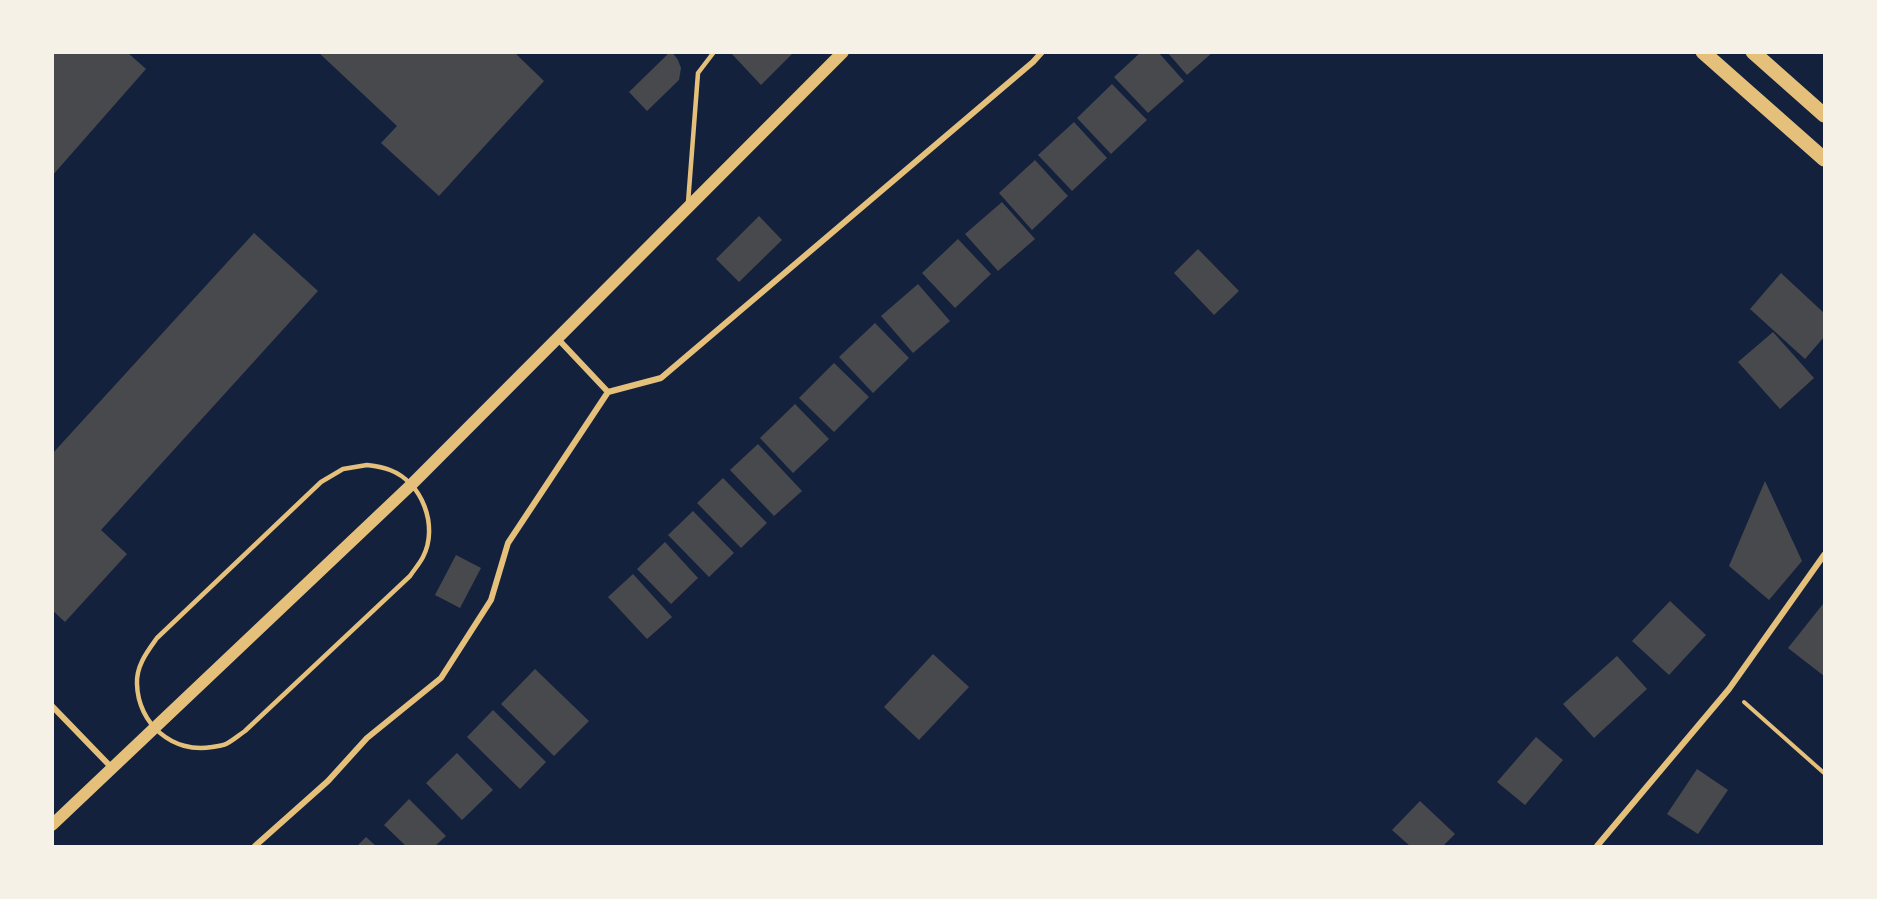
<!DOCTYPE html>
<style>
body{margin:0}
#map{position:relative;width:1877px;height:899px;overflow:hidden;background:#14213d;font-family:"Fira Sans Condensed",sans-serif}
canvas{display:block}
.frame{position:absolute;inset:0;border:54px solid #f6f1e7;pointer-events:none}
</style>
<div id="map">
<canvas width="1877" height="899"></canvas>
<div class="frame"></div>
</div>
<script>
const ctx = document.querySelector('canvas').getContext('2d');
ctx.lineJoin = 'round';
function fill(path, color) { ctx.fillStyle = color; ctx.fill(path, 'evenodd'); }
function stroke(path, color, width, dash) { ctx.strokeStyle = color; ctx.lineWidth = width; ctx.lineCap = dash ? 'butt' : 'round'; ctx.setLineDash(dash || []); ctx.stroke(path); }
const building = new Path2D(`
 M 52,52 L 127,52 L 146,69 L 52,176 Z
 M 318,52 L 514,52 L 544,81 L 439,196 L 381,143 L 397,126 Z
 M 670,52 L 672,52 L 678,60 L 681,68 L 679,80 L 647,111 L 629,92 Z
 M 730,52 L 794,52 L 761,85 Z
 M 1141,52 L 1158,52 L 1184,81 L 1148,113 L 1114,77 Z
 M 1167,52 L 1213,52 L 1187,75 Z
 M 1112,84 L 1147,120 L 1111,154 L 1077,118 Z
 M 1074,122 L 1107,158 L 1072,191 L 1038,155 Z
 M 1035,160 L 1068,196 L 1032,230 L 999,193 Z
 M 1002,202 L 1035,239 L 998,271 L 965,234 Z
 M 759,216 L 782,240 L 739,282 L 716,259 Z
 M 254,233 L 318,291 L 101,530 L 127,554 L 65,622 L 52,610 L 52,454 Z
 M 958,239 L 991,274 L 955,308 L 922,273 Z
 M 1198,249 L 1239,291 L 1214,315 L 1174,273 Z
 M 1781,273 L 1824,313 L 1824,337 L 1805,359 L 1750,309 Z
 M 918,284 L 950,321 L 913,353 L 881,316 Z
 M 875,323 L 909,358 L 873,393 L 839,357 Z
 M 1773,332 L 1814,378 L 1780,409 L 1738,362 Z
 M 834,363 L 869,397 L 834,432 L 799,398 Z
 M 795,404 L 829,439 L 793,473 L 760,438 Z
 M 758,444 L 802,491 L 774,516 L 730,470 Z
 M 723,478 L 767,523 L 741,548 L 697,503 Z
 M 1765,481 L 1802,561 L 1769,600 L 1729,566 Z
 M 693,511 L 734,553 L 709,577 L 668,535 Z
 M 665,542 L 698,578 L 671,604 L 637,569 Z
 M 456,555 L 481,568 L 460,608 L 435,595 Z
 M 633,574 L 672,617 L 647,639 L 608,597 Z
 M 1670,601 L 1706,635 L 1669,675 L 1632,641 Z
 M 1823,604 L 1824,605 L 1824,676 L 1788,648 Z
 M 933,654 L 969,687 L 919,740 L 884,707 Z
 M 1617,656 L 1647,689 L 1594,738 L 1563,704 Z
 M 535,669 L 589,721 L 554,756 L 501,704 Z
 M 493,710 L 546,762 L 520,789 L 467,737 Z
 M 1536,737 L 1563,760 L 1525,805 L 1497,782 Z
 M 457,753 L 493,790 L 462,820 L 426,783 Z
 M 1697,769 L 1728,790 L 1698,834 L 1667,814 Z
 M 409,799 L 446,836 L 435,846 L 406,846 L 384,825 Z
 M 1420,801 L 1455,834 L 1443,846 L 1410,846 L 1392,830 Z
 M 366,837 L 376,846 L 357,846 Z`);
const path = new Path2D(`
 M 1744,702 L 1824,773`);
const service = new Path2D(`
 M 688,203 L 698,73 L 714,52
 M 367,465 C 375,466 383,467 390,470 C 422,482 439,526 423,557 C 420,563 414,570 410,576 L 245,731 C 239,735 232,741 226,744 C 222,746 216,746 212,747 C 173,754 138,724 137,684 C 136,666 147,652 157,638 L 321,482 L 343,469 Z`);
const minor = new Path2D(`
 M 558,339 L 608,392
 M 52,706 L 112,768
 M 255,846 L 328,781 L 367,738 L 441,678 L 491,600 L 508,543 L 608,392 L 661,378 L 1033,62 L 1042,52
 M 1597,846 L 1729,689 L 1824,555`);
const secondary = new Path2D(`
 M 52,825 L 412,484 L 843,52`);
const primary = new Path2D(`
 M 1703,52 L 1824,159
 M 1753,52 L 1824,115`);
fill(building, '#48494c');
stroke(path, '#e5c07b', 4);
stroke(service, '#e5c07b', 4.5);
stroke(minor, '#e5c07b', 6);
stroke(secondary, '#e5c07b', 12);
stroke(primary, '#e5c07b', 15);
</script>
